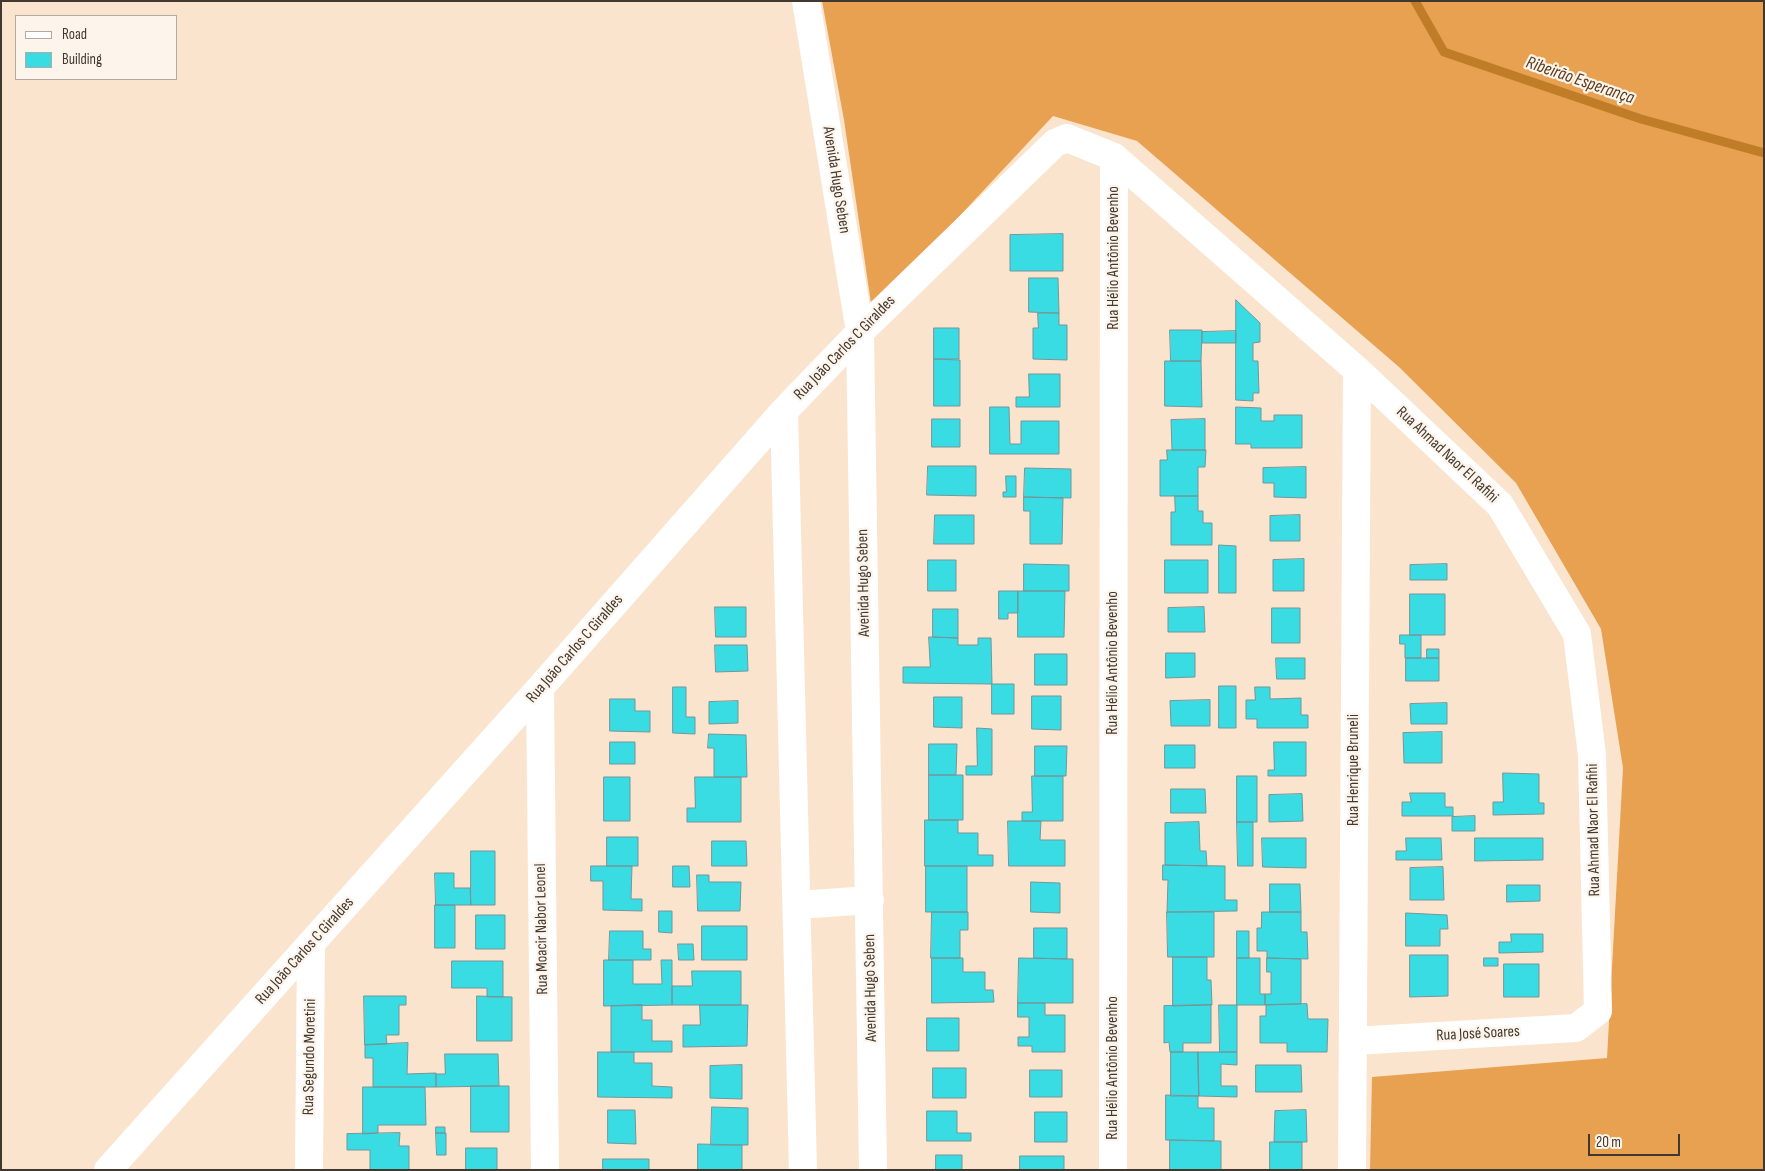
<!DOCTYPE html>
<meta charset="utf-8">
<style>
body{margin:0}
#map{position:relative;width:1765px;height:1171px;overflow:hidden;background:#fbe4ce;font-family:"Sofia Sans Condensed",sans-serif}
canvas{display:block}
.frame{position:absolute;inset:0;border:2px solid #413930;pointer-events:none}
.legend{position:absolute;left:15px;top:15px;width:162px;height:65px;box-sizing:border-box;background:#fdf4eb;border:1px solid #b2a9a0;margin:0;padding:6px 9px;list-style:none;font-size:15px;color:#413930}
.legend li{display:flex;align-items:center;gap:10px;height:25px}
.legend b{width:25px;border:1px solid #b2a9a0}
.scale{position:absolute;left:1588px;top:1134px;width:92px;height:22px;box-sizing:border-box;border:2px solid #413930;border-top:0;padding-left:6px;font-size:15px;line-height:18px;white-space:nowrap;color:#413930;-webkit-text-stroke:4px #fdf4eb;paint-order:stroke}
</style>
<div id="map">
<canvas width="1765" height="1171"></canvas>
<div class="frame"></div>
<ul class="legend">
<li><b style="height:6px;background:#fff"></b>Road</li>
<li><b style="height:14px;background:#3adce4"></b>Building</li>
</ul>
<div class="scale">20 m</div>
</div>
<script>
const ctx = document.querySelector('canvas').getContext('2d');
ctx.lineJoin = 'round';
function fill(path, color) { ctx.fillStyle = color; ctx.fill(path, 'evenodd'); }
function stroke(path, color, width, dash) { ctx.strokeStyle = color; ctx.lineWidth = width; ctx.lineCap = dash ? 'butt' : 'round'; ctx.setLineDash(dash || []); ctx.stroke(path); }
function write(font, color, halo, rows, align = 'center') {
  ctx.font = font + ' "Sofia Sans Condensed",sans-serif'; ctx.lineWidth = 4.5; ctx.setLineDash([]); ctx.textBaseline = 'middle'; ctx.strokeStyle = halo; ctx.fillStyle = color; for (const [text, x, y, turn = 0] of rows) {
    ctx.save(); ctx.translate(x, y); ctx.rotate((+turn || 0) * Math.PI / 180); ctx.textAlign = isNaN(turn) ? turn : align; if (halo) ctx.strokeText(text, 0, 0); ctx.fillText(text, 0, 0); ctx.restore();
  }
}
const forest = new Path2D(`
 M 822,1 L 1764,1 L 1764,1170 L 1370,1170 L 1372,1077 L 1607,1058 L 1623,768 L 1601,629 L 1516,483 L 1399,367 L 1137,141 L 1053,116 L 872,310 L 844,120 Z`);
const stream = new Path2D(`
 M 1415,1 L 1444,52 L 1641,119 L 1764,153`);
const building = new Path2D(`
 M 1063,234 L 1063,271 L 1010,271 L 1010,235 Z
 M 1029,278 L 1058,278 L 1059,313 L 1029,312 Z
 M 1236,300 L 1260,323 L 1260,342 L 1253,343 L 1253,361 L 1258,361 L 1259,393 L 1253,393 L 1253,401 L 1236,400 Z
 M 1038,313 L 1059,313 L 1059,325 L 1067,325 L 1067,360 L 1033,359 L 1033,328 L 1038,328 Z
 M 934,328 L 959,328 L 959,359 L 934,359 Z
 M 1170,330 L 1202,330 L 1201,361 L 1171,361 Z
 M 1236,331 L 1236,343 L 1202,343 L 1202,332 Z
 M 934,359 L 960,360 L 960,406 L 934,406 Z
 M 1165,361 L 1201,361 L 1202,407 L 1165,406 Z
 M 1029,374 L 1060,374 L 1060,407 L 1016,407 L 1016,397 L 1029,397 Z
 M 990,407 L 1009,407 L 1010,444 L 1021,444 L 1021,421 L 1059,421 L 1059,454 L 990,454 Z
 M 1236,407 L 1261,408 L 1261,421 L 1274,421 L 1274,415 L 1302,415 L 1302,448 L 1251,448 L 1251,444 L 1236,444 Z
 M 932,419 L 960,419 L 960,447 L 932,447 Z
 M 1205,419 L 1205,450 L 1172,450 L 1171,420 Z
 M 1167,450 L 1206,450 L 1205,467 L 1198,467 L 1198,496 L 1160,496 L 1160,460 L 1167,460 Z
 M 928,466 L 976,466 L 976,496 L 927,495 Z
 M 1306,467 L 1306,498 L 1274,497 L 1274,483 L 1263,483 L 1263,468 Z
 M 1025,468 L 1071,469 L 1071,498 L 1024,497 Z
 M 1006,476 L 1016,476 L 1016,497 L 1003,497 L 1003,492 L 1006,492 Z
 M 1175,496 L 1198,496 L 1198,511 L 1203,511 L 1203,523 L 1212,523 L 1212,545 L 1171,545 L 1171,512 L 1175,512 Z
 M 1024,497 L 1063,498 L 1062,544 L 1030,544 L 1030,511 L 1024,511 Z
 M 935,515 L 974,515 L 974,544 L 934,544 Z
 M 1300,515 L 1300,541 L 1270,541 L 1270,516 Z
 M 1219,545 L 1236,546 L 1236,593 L 1219,593 Z
 M 1304,559 L 1304,591 L 1273,591 L 1273,560 Z
 M 928,560 L 956,560 L 956,591 L 928,591 Z
 M 1165,560 L 1208,560 L 1208,593 L 1165,593 Z
 M 1024,564 L 1069,565 L 1069,591 L 1024,591 Z
 M 1447,564 L 1447,580 L 1410,580 L 1410,565 Z
 M 999,591 L 1018,591 L 1018,613 L 1008,613 L 1008,619 L 999,619 Z
 M 1018,591 L 1065,591 L 1064,637 L 1018,637 Z
 M 1410,594 L 1445,594 L 1445,635 L 1410,635 Z
 M 715,607 L 746,607 L 746,637 L 716,637 Z
 M 1204,607 L 1205,632 L 1168,632 L 1168,608 Z
 M 1272,608 L 1300,608 L 1300,643 L 1272,643 Z
 M 933,609 L 958,609 L 958,638 L 933,637 Z
 M 1400,635 L 1421,635 L 1421,658 L 1405,658 L 1405,644 L 1400,644 Z
 M 929,637 L 958,638 L 958,645 L 978,645 L 978,638 L 991,638 L 992,684 L 903,683 L 903,667 L 930,667 Z
 M 715,645 L 747,645 L 748,671 L 716,672 Z
 M 1427,649 L 1439,649 L 1439,658 L 1427,658 Z
 M 1166,653 L 1195,653 L 1195,677 L 1166,678 Z
 M 1035,654 L 1067,654 L 1067,685 L 1035,685 Z
 M 1276,658 L 1305,658 L 1305,679 L 1277,679 Z
 M 1406,658 L 1439,658 L 1439,681 L 1406,681 Z
 M 992,684 L 1014,684 L 1014,714 L 992,714 Z
 M 1219,686 L 1236,686 L 1236,728 L 1219,728 Z
 M 673,687 L 686,687 L 686,717 L 695,717 L 695,734 L 673,733 Z
 M 1255,687 L 1270,687 L 1270,699 L 1301,698 L 1301,715 L 1308,715 L 1308,728 L 1257,728 L 1257,719 L 1246,719 L 1246,700 L 1255,700 Z
 M 1032,696 L 1061,696 L 1061,730 L 1032,729 Z
 M 934,697 L 962,697 L 962,728 L 934,727 Z
 M 610,699 L 635,699 L 635,711 L 650,711 L 650,732 L 610,731 Z
 M 1210,700 L 1210,726 L 1171,726 L 1170,701 Z
 M 738,701 L 738,723 L 709,724 L 709,702 Z
 M 1447,703 L 1447,724 L 1411,724 L 1410,704 Z
 M 977,728 L 992,729 L 992,775 L 966,775 L 966,766 L 977,766 Z
 M 1442,732 L 1442,763 L 1404,763 L 1403,733 Z
 M 709,734 L 746,735 L 747,777 L 714,777 L 714,748 L 708,748 Z
 M 610,742 L 635,742 L 635,764 L 610,764 Z
 M 1274,742 L 1306,742 L 1306,776 L 1268,776 L 1268,770 L 1274,770 Z
 M 929,744 L 957,744 L 956,775 L 929,775 Z
 M 1165,745 L 1195,745 L 1195,768 L 1165,768 Z
 M 1035,746 L 1067,746 L 1066,776 L 1035,776 Z
 M 1503,773 L 1539,774 L 1539,803 L 1544,803 L 1544,814 L 1493,815 L 1493,802 L 1503,802 Z
 M 929,775 L 963,775 L 963,820 L 929,820 Z
 M 1032,776 L 1063,776 L 1063,821 L 1022,821 L 1022,812 L 1032,812 Z
 M 1237,776 L 1257,776 L 1257,822 L 1237,822 Z
 M 604,777 L 630,777 L 630,821 L 604,821 Z
 M 695,777 L 741,777 L 741,822 L 687,822 L 687,808 L 695,808 Z
 M 1171,789 L 1205,789 L 1206,813 L 1171,813 Z
 M 1410,793 L 1445,793 L 1445,807 L 1453,807 L 1453,816 L 1402,816 L 1402,802 L 1411,802 Z
 M 1302,794 L 1303,821 L 1269,822 L 1269,795 Z
 M 1475,816 L 1475,831 L 1452,831 L 1452,817 Z
 M 925,820 L 958,820 L 958,833 L 978,833 L 978,855 L 993,855 L 993,866 L 925,866 Z
 M 1008,821 L 1041,821 L 1040,840 L 1065,840 L 1065,866 L 1009,866 Z
 M 1199,822 L 1200,851 L 1206,851 L 1207,866 L 1165,865 L 1165,823 Z
 M 1237,822 L 1253,822 L 1253,866 L 1238,866 Z
 M 607,837 L 638,837 L 638,866 L 607,866 Z
 M 1262,838 L 1306,838 L 1306,868 L 1263,867 Z
 M 1406,838 L 1441,838 L 1442,860 L 1396,860 L 1396,851 L 1406,851 Z
 M 1475,838 L 1543,838 L 1543,860 L 1475,861 Z
 M 712,841 L 746,841 L 747,866 L 712,866 Z
 M 471,851 L 495,851 L 495,905 L 471,905 Z
 M 1163,865 L 1225,866 L 1225,900 L 1237,900 L 1237,911 L 1167,912 L 1168,880 L 1163,880 Z
 M 591,866 L 632,866 L 631,899 L 642,899 L 642,911 L 603,910 L 603,881 L 591,881 Z
 M 673,866 L 689,866 L 690,887 L 673,887 Z
 M 926,866 L 967,866 L 967,912 L 926,912 Z
 M 1443,867 L 1444,900 L 1410,900 L 1410,868 Z
 M 435,873 L 454,873 L 454,888 L 470,888 L 471,905 L 436,905 Z
 M 697,875 L 709,875 L 709,882 L 741,882 L 740,911 L 698,911 Z
 M 1031,882 L 1060,883 L 1060,913 L 1031,912 Z
 M 1270,884 L 1300,884 L 1301,912 L 1270,912 Z
 M 1507,885 L 1540,885 L 1540,901 L 1507,902 Z
 M 435,905 L 455,905 L 455,948 L 435,948 Z
 M 659,911 L 672,911 L 672,933 L 659,932 Z
 M 932,912 L 968,912 L 968,930 L 960,930 L 960,958 L 931,958 Z
 M 1167,912 L 1214,912 L 1214,957 L 1168,957 Z
 M 1262,912 L 1301,912 L 1301,932 L 1307,932 L 1308,959 L 1267,958 L 1267,951 L 1257,951 L 1257,928 L 1261,928 Z
 M 1406,913 L 1447,915 L 1448,929 L 1440,929 L 1440,946 L 1406,946 Z
 M 476,915 L 505,915 L 505,949 L 476,949 Z
 M 702,926 L 747,926 L 747,960 L 702,960 Z
 M 1034,928 L 1067,928 L 1067,959 L 1034,958 Z
 M 610,931 L 643,931 L 643,949 L 651,949 L 651,960 L 609,960 Z
 M 1237,931 L 1249,931 L 1249,958 L 1237,958 Z
 M 1511,934 L 1543,934 L 1543,952 L 1499,953 L 1499,942 L 1511,942 Z
 M 678,944 L 693,944 L 694,960 L 679,960 Z
 M 1410,955 L 1448,955 L 1448,996 L 1410,997 Z
 M 1173,957 L 1207,957 L 1207,980 L 1211,980 L 1212,1005 L 1173,1006 Z
 M 932,958 L 963,958 L 963,972 L 985,972 L 985,990 L 993,990 L 994,1002 L 932,1003 Z
 M 1019,958 L 1073,959 L 1073,1003 L 1018,1003 Z
 M 1237,958 L 1260,958 L 1260,994 L 1265,994 L 1265,1005 L 1237,1005 Z
 M 1267,958 L 1301,959 L 1301,1004 L 1265,1005 L 1265,994 L 1271,994 L 1271,972 L 1267,972 Z
 M 1484,958 L 1498,958 L 1498,966 L 1484,966 Z
 M 604,960 L 633,960 L 633,984 L 662,984 L 661,960 L 672,960 L 672,1005 L 604,1006 Z
 M 452,961 L 503,961 L 503,997 L 487,997 L 487,988 L 452,988 Z
 M 1504,964 L 1539,964 L 1539,997 L 1504,997 Z
 M 692,971 L 741,971 L 741,1005 L 672,1005 L 672,986 L 692,986 Z
 M 364,996 L 406,996 L 406,1005 L 399,1005 L 399,1035 L 386,1035 L 387,1044 L 365,1045 Z
 M 477,996 L 512,997 L 512,1041 L 477,1041 Z
 M 1018,1003 L 1045,1003 L 1045,1015 L 1065,1015 L 1065,1052 L 1032,1052 L 1032,1046 L 1018,1046 L 1018,1037 L 1029,1037 L 1029,1017 L 1018,1017 Z
 M 1307,1004 L 1308,1019 L 1328,1019 L 1327,1052 L 1287,1052 L 1287,1043 L 1260,1043 L 1260,1016 L 1266,1016 L 1266,1005 Z
 M 642,1005 L 642,1020 L 652,1020 L 652,1041 L 672,1041 L 672,1052 L 611,1052 L 611,1006 Z
 M 700,1005 L 748,1005 L 747,1046 L 683,1047 L 683,1025 L 700,1025 Z
 M 1211,1005 L 1211,1043 L 1183,1043 L 1183,1052 L 1170,1052 L 1169,1042 L 1164,1043 L 1164,1006 Z
 M 1219,1005 L 1237,1005 L 1237,1052 L 1220,1052 Z
 M 927,1018 L 959,1018 L 959,1051 L 927,1051 Z
 M 408,1043 L 407,1074 L 436,1073 L 436,1087 L 373,1087 L 373,1058 L 365,1058 L 365,1045 Z
 M 598,1052 L 634,1052 L 634,1063 L 652,1063 L 652,1086 L 672,1087 L 672,1098 L 598,1097 Z
 M 1171,1052 L 1198,1052 L 1199,1096 L 1171,1096 Z
 M 1198,1052 L 1237,1052 L 1237,1065 L 1221,1064 L 1221,1086 L 1237,1086 L 1237,1097 L 1199,1096 Z
 M 445,1054 L 498,1054 L 499,1086 L 436,1087 L 436,1074 L 445,1074 Z
 M 742,1065 L 742,1099 L 710,1098 L 710,1066 Z
 M 1256,1065 L 1301,1065 L 1302,1092 L 1256,1092 Z
 M 933,1068 L 966,1068 L 966,1098 L 933,1098 Z
 M 1030,1070 L 1062,1070 L 1062,1097 L 1030,1097 Z
 M 471,1086 L 509,1086 L 509,1132 L 471,1132 Z
 M 363,1087 L 425,1087 L 426,1125 L 378,1125 L 378,1133 L 363,1134 Z
 M 1166,1095 L 1198,1096 L 1198,1108 L 1214,1108 L 1214,1141 L 1166,1140 Z
 M 712,1107 L 748,1108 L 748,1145 L 711,1145 Z
 M 608,1110 L 635,1110 L 636,1144 L 608,1143 Z
 M 1306,1110 L 1307,1142 L 1274,1142 L 1275,1111 Z
 M 927,1111 L 957,1111 L 957,1133 L 971,1133 L 971,1141 L 927,1141 Z
 M 1035,1112 L 1067,1112 L 1067,1142 L 1035,1142 Z
 M 436,1127 L 445,1127 L 445,1133 L 436,1133 Z
 M 400,1133 L 399,1146 L 409,1146 L 409,1170 L 370,1170 L 370,1150 L 347,1150 L 347,1134 Z
 M 436,1133 L 446,1133 L 446,1155 L 437,1155 Z
 M 1170,1140 L 1221,1141 L 1221,1170 L 1170,1170 Z
 M 1270,1142 L 1302,1142 L 1302,1170 L 1270,1170 Z
 M 698,1144 L 742,1145 L 742,1170 L 698,1170 Z
 M 466,1148 L 497,1148 L 497,1170 L 466,1170 Z
 M 936,1155 L 962,1155 L 962,1170 L 936,1170 Z
 M 1020,1156 L 1064,1156 L 1064,1170 L 1020,1170 Z
 M 603,1159 L 649,1159 L 649,1170 L 603,1170 Z`);
const minor = new Path2D(`
 M 806,1 L 860,332 L 873,1170
 M 784,411 L 803,1170
 M 540,688 L 545,1170
 M 797,905 L 870,900
 M 108,1170 L 540,688 L 784,411 L 860,332 L 1055,143 L 1067,138 L 1114,157 L 1357,370 L 1500,505 L 1577,634 L 1592,755 L 1598,1011 L 1576,1028 L 1353,1041
 M 309,1170 L 311,944
 M 1113,1170 L 1114,157
 M 1352,1170 L 1357,370`);
const streetNames = [
 ["Avenida Hugo Seben",836,180,81],
 ["Rua Hélio Antônio Bevenho",1114,258,-90],
 ["Rua João Carlos C Giraldes",845,348,-46],
 ["Rua Ahmad Naor El Rafihi",1447,455,43],
 ["Avenida Hugo Seben",864,583,-91],
 ["Rua João Carlos C Giraldes",575,649,-49],
 ["Rua Hélio Antônio Bevenho",1113,663,-90],
 ["Rua Henrique Bruneli",1354,770,-90],
 ["Rua Ahmad Naor El Rafihi",1594,830,-91],
 ["Rua Moacir Nabor Leonel",542,929,-91],
 ["Rua João Carlos C Giraldes",305,951,-48],
 ["Avenida Hugo Seben",871,988,-91],
 ["Rua José Soares",1478,1034,-3],
 ["Rua Segundo Moretini",310,1057,-89],
 ["Rua Hélio Antônio Bevenho",1113,1068,-90]
];
const waterNames = [
 ["Ribeirão Esperança",1580,81,19]
];
fill(forest, '#e8a151');
stroke(stream, '#c17c28', 9);
fill(building, '#3adce4');
stroke(building, '#739698', 1);
stroke(minor, '#fff', 28);
write('16px', '#413930', '#fdf4eb', streetNames);
write('italic 18px', '#593c1b', '#fdf4eb', waterNames);
</script>
